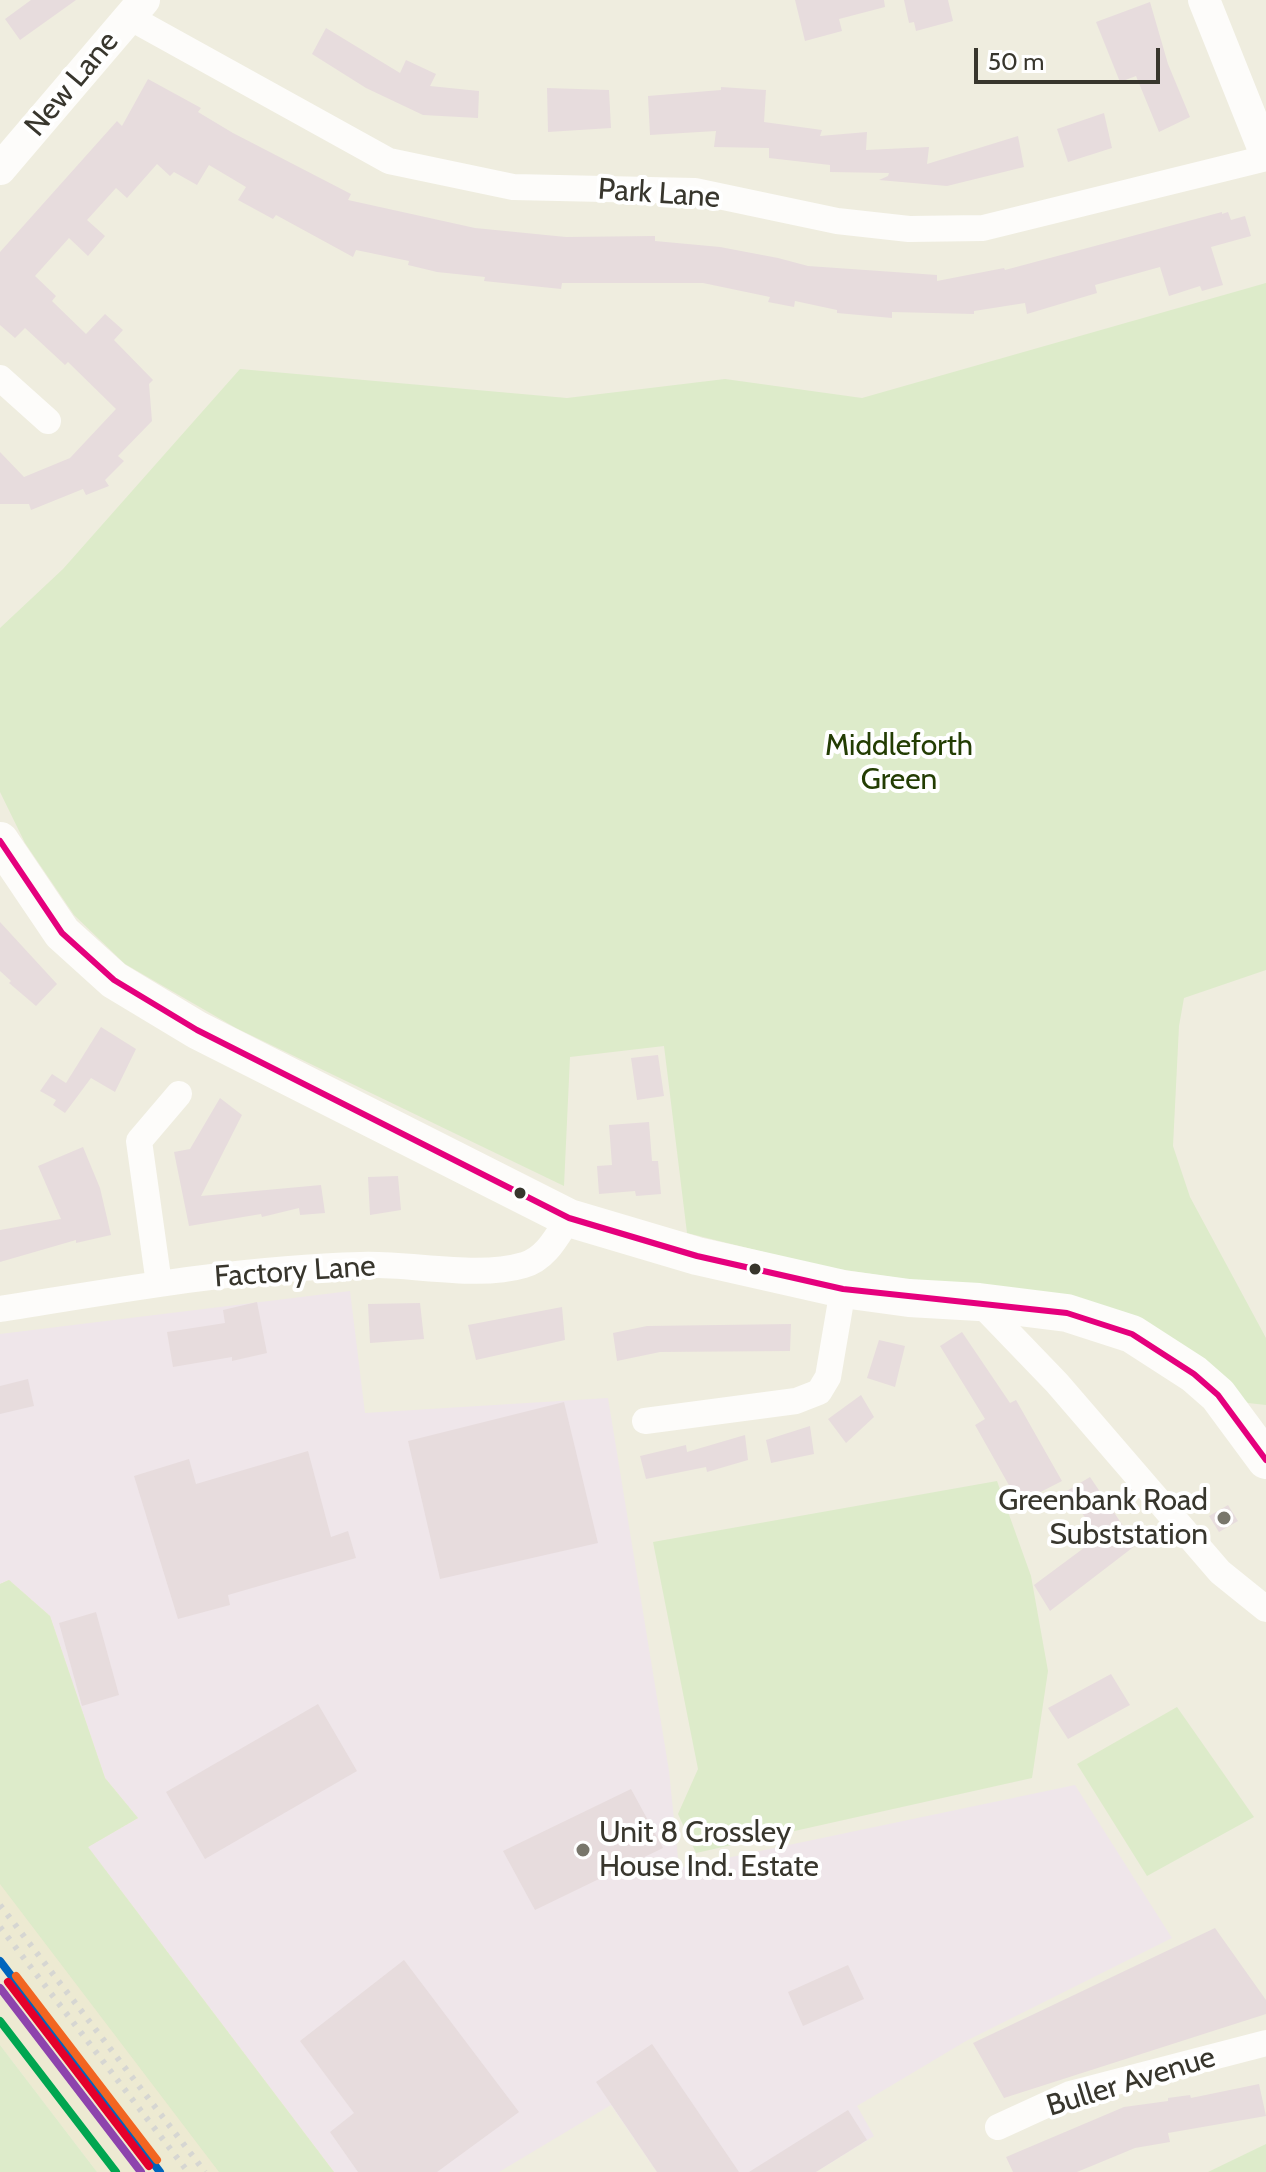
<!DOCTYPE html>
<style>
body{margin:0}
#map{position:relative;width:1266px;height:2172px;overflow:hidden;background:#efeddf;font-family:Cabin,sans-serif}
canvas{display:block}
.scale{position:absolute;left:974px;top:48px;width:186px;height:36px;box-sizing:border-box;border:4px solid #38362d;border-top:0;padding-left:10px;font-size:24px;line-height:28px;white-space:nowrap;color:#38362d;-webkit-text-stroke:6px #fff;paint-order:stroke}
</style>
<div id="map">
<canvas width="1266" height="2172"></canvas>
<div class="scale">50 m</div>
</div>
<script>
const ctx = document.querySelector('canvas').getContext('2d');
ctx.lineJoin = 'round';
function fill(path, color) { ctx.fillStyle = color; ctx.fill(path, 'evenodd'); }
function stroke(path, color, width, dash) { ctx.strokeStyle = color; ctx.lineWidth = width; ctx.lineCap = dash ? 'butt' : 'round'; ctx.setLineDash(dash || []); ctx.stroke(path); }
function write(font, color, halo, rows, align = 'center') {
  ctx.font = font + ' Cabin,sans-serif'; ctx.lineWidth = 8; ctx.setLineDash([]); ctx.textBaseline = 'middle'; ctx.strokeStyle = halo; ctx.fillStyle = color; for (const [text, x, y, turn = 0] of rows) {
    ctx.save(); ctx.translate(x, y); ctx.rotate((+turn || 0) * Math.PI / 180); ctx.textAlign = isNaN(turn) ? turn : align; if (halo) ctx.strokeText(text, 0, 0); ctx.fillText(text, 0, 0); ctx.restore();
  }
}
const industrial = new Path2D(`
 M 350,1291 L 365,1413 L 608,1398 L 669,1771 L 679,1868 L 1075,1785 L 1172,1938 L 966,2041 L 857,2106 L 874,2136 L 816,2172 L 657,2172 L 611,2105 L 499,2172 L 334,2172 L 87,1846 L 138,1818 L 105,1778 L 50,1616 L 9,1580 L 0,1584 L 0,1334 Z`);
const built = new Path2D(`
 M 9,1580 L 50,1616 L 105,1778 L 138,1818 L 88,1847 L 334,2172 L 97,2172 L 0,2045 L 0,1584 Z`);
const green = new Path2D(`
 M 1266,283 L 1266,970 L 1184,998 L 1179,1026 L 1173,1146 L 1190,1197 L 1266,1338 L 1266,1405 L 1248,1403 L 1164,1336 L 912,1280 L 824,1267 L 687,1233 L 664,1046 L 570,1057 L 564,1186 L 236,1028 L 125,964 L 74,915 L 25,843 L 0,792 L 0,628 L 63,569 L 240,369 L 567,398 L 725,379 L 862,398 Z
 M 997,1481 L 1031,1576 L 1048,1671 L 1032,1778 L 696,1853 L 678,1814 L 698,1769 L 653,1542 Z
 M 9,1580 L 50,1616 L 105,1778 L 138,1818 L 88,1847 L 334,2172 L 219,2172 L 0,1884 L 0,1584 Z
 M 1177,1707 L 1254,1817 L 1147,1876 L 1077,1764 Z
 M 0,2045 L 97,2172 L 0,2172 Z
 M 1266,2144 L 1266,2172 L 1208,2172 Z`);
const building = new Path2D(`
 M 31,0 L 76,0 L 20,40 L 5,19 Z
 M 795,0 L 884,0 L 885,7 L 839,19 L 842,31 L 805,41 Z
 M 904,0 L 948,0 L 953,21 L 916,31 L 914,22 L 909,23 Z
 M 1150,2 L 1168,64 L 1190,117 L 1159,132 L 1136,76 L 1120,82 L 1096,22 Z
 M 326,28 L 400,73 L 406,60 L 436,74 L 430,86 L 479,91 L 478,118 L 423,115 L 366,88 L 312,54 Z
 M 148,79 L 201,108 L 198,112 L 233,133 L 351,194 L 348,200 L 475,228 L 566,237 L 655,236 L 655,241 L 720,247 L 778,258 L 808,266 L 937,275 L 937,281 L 1004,268 L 1005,270 L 1222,212 L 1222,214 L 1228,212 L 1231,220 L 1245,216 L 1251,236 L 1211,247 L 1223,285 L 1202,291 L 1200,286 L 1169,296 L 1160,267 L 1095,285 L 1097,293 L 1027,314 L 1025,303 L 974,311 L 974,314 L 892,312 L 892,318 L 837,313 L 837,310 L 795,301 L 794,307 L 768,302 L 770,297 L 703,283 L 562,283 L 561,289 L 484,281 L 485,277 L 437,272 L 408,265 L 409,261 L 356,250 L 353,257 L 276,215 L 273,219 L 238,200 L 246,187 L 209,165 L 197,185 L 174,172 L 170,176 L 157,164 L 127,198 L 116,188 L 87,220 L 105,236 L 88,256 L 69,238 L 35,276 L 56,296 L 52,301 L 86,334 L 105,314 L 123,330 L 114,340 L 153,380 L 149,384 L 152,421 L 118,456 L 124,461 L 105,480 L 109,486 L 86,495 L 83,489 L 31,510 L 29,504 L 0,504 L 0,452 L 24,477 L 70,458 L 116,409 L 68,362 L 65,365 L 25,328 L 15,338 L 0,325 L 0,252 L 117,121 L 122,126 Z
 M 721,87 L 766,90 L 764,122 L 822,130 L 820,136 L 867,132 L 866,150 L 929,147 L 927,164 L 1018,136 L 1024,167 L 947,186 L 879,180 L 888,176 L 889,173 L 830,172 L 830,165 L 769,158 L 769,148 L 714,147 L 716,131 L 650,135 L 648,96 L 721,90 Z
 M 547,88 L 609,90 L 611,128 L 548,132 Z
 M 1104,113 L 1112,148 L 1068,162 L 1057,129 Z
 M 0,922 L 57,984 L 36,1006 L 9,983 L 11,981 L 0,971 Z
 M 101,1027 L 136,1049 L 115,1092 L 91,1078 L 65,1113 L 53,1105 L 56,1100 L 40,1091 L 52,1074 L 66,1083 Z
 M 658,1055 L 664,1096 L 637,1100 L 631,1058 Z
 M 220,1098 L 242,1115 L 201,1196 L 321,1185 L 325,1213 L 300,1215 L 299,1208 L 262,1217 L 261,1214 L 189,1226 L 174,1152 L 190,1149 Z
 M 649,1122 L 652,1161 L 658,1161 L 661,1194 L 636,1196 L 635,1191 L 599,1194 L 597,1166 L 612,1165 L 609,1125 Z
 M 83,1147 L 100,1188 L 111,1235 L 76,1243 L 76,1240 L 0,1262 L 0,1230 L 61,1219 L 38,1166 Z
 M 398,1176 L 401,1210 L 370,1215 L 368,1177 Z
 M 257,1302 L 267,1353 L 232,1361 L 232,1357 L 173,1367 L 167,1332 L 225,1323 L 223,1310 Z
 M 420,1303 L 424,1339 L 370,1343 L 368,1304 Z
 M 562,1307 L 565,1340 L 476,1360 L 468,1325 Z
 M 791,1324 L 790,1351 L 660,1352 L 617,1361 L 613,1333 L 647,1326 Z
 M 962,1332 L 1010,1403 L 1016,1400 L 1062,1481 L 1019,1503 L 975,1425 L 985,1419 L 940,1346 Z
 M 879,1340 L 905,1346 L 895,1387 L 867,1378 Z
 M 28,1379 L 34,1406 L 0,1414 L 0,1386 Z
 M 861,1395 L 874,1417 L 846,1443 L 828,1419 Z
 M 564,1402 L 598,1543 L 440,1579 L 408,1441 Z
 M 810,1426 L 814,1454 L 771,1463 L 766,1440 Z
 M 745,1435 L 748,1460 L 707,1472 L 706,1467 L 646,1479 L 640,1456 L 686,1445 L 687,1452 Z
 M 308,1451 L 331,1537 L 348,1531 L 356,1558 L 228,1595 L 230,1605 L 178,1619 L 134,1476 L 189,1459 L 196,1484 Z
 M 1090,1477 L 1136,1545 L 1050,1611 L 1034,1585 L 1100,1536 L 1065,1492 Z
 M 1228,1505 L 1238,1521 L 1219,1532 L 1209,1516 Z
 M 96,1612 L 119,1695 L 82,1706 L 59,1623 Z
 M 1111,1674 L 1130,1705 L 1068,1739 L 1048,1708 Z
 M 318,1704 L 357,1771 L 205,1859 L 166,1792 Z
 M 631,1789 L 663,1848 L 535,1910 L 503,1851 Z
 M 1215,1928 L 1266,2000 L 1266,2014 L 1004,2098 L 973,2043 Z
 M 404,1960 L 519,2112 L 437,2172 L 358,2172 L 330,2132 L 354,2113 L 300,2041 Z
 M 848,1965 L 864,1999 L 803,2026 L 788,1992 Z
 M 652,2044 L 739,2172 L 657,2172 L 596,2082 Z
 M 1259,2084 L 1266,2116 L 1168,2133 L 1170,2142 L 1135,2148 L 1077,2172 L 1013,2172 L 1006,2157 L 1124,2107 L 1168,2101 L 1168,2098 L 1190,2095 L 1191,2098 Z
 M 848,2110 L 867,2140 L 816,2172 L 749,2172 Z`);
const minor = new Path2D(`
 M 129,17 L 389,161 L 513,187 L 695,191 L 837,221 L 909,229 L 983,228 L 1266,158
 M 0,378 L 48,421
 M 159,1284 L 139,1141 L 179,1094
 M 979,1302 L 1057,1383 L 1220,1572 L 1266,1609
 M 0,1309 C 119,1290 240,1268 361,1265 C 411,1263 477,1279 524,1265 C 546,1259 557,1236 569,1218
 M 645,1421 L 796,1401 L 819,1392 L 828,1377 L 843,1289
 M 998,2127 L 1070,2094 L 1266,2043`);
const tertiary = new Path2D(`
 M 1204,0 L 1266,155
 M 0,169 L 144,0`);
const secondary = new Path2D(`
 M 0,841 L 62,933 L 114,980 L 197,1030 L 569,1218 L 697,1256 L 843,1289 L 909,1298 L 979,1302 L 1067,1313 L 1132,1334 L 1194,1374 L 1218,1395 L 1266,1460`);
const rail = new Path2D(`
 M 0,1905 L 205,2172
 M 0,1927 L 188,2172`);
const bus1 = new Path2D(`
 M 0,841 L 62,933 L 114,980 L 197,1030 L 569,1218 L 697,1256 L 843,1289 L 1067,1313 L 1132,1334 L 1194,1374 L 1218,1395 L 1266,1460`);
const rail1 = new Path2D(`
 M 0,1988 L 141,2172`);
const rail2 = new Path2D(`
 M 0,1961 L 160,2172`);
const rail3 = new Path2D(`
 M 8,1982 L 149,2166`);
const rail4 = new Path2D(`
 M 0,2021 L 116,2172`);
const rail5 = new Path2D(`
 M 16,1976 L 157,2160`);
const markers = [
 [520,1193,7,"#38362d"],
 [755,1269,7,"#38362d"],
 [1224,1518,8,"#78766b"],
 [583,1850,8,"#78766b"]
];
const streetNames = [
 ["New Lane",72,84,-50],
 ["Park Lane",659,194,4],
 ["Factory Lane",295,1272,-4],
 ["Buller Avenue",1131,2082,-17]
];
const parkNames = [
 ["Middleforth",899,746],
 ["Green",899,780]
];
const poiNames = [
 ["Greenbank Road",1208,1501],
 ["Subststation",1208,1535],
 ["Unit 8 Crossley",599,1833,"left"],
 ["House Ind. Estate",599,1867,"left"]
];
fill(industrial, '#efe6ea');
fill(built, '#edead2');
fill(green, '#ddebca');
fill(building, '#e7dcdd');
stroke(minor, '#fdfcfa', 26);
stroke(tertiary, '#fdfcfa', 32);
stroke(secondary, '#fdfcfa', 38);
stroke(rail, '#d6d6d2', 6, [4, 8]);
stroke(bus1, '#e5007d', 6);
stroke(rail1, '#8e44ad', 8);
stroke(rail2, '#0065bd', 8);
stroke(rail3, '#e4002b', 8);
stroke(rail4, '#00a651', 8);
stroke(rail5, '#f26522', 8);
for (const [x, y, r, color] of markers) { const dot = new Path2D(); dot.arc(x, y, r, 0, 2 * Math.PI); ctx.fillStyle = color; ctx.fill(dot); stroke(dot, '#fff', 3); }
write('30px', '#38362d', '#fff', streetNames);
write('30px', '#233d03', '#fff', parkNames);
write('30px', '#38362d', '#fff', poiNames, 'right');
</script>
